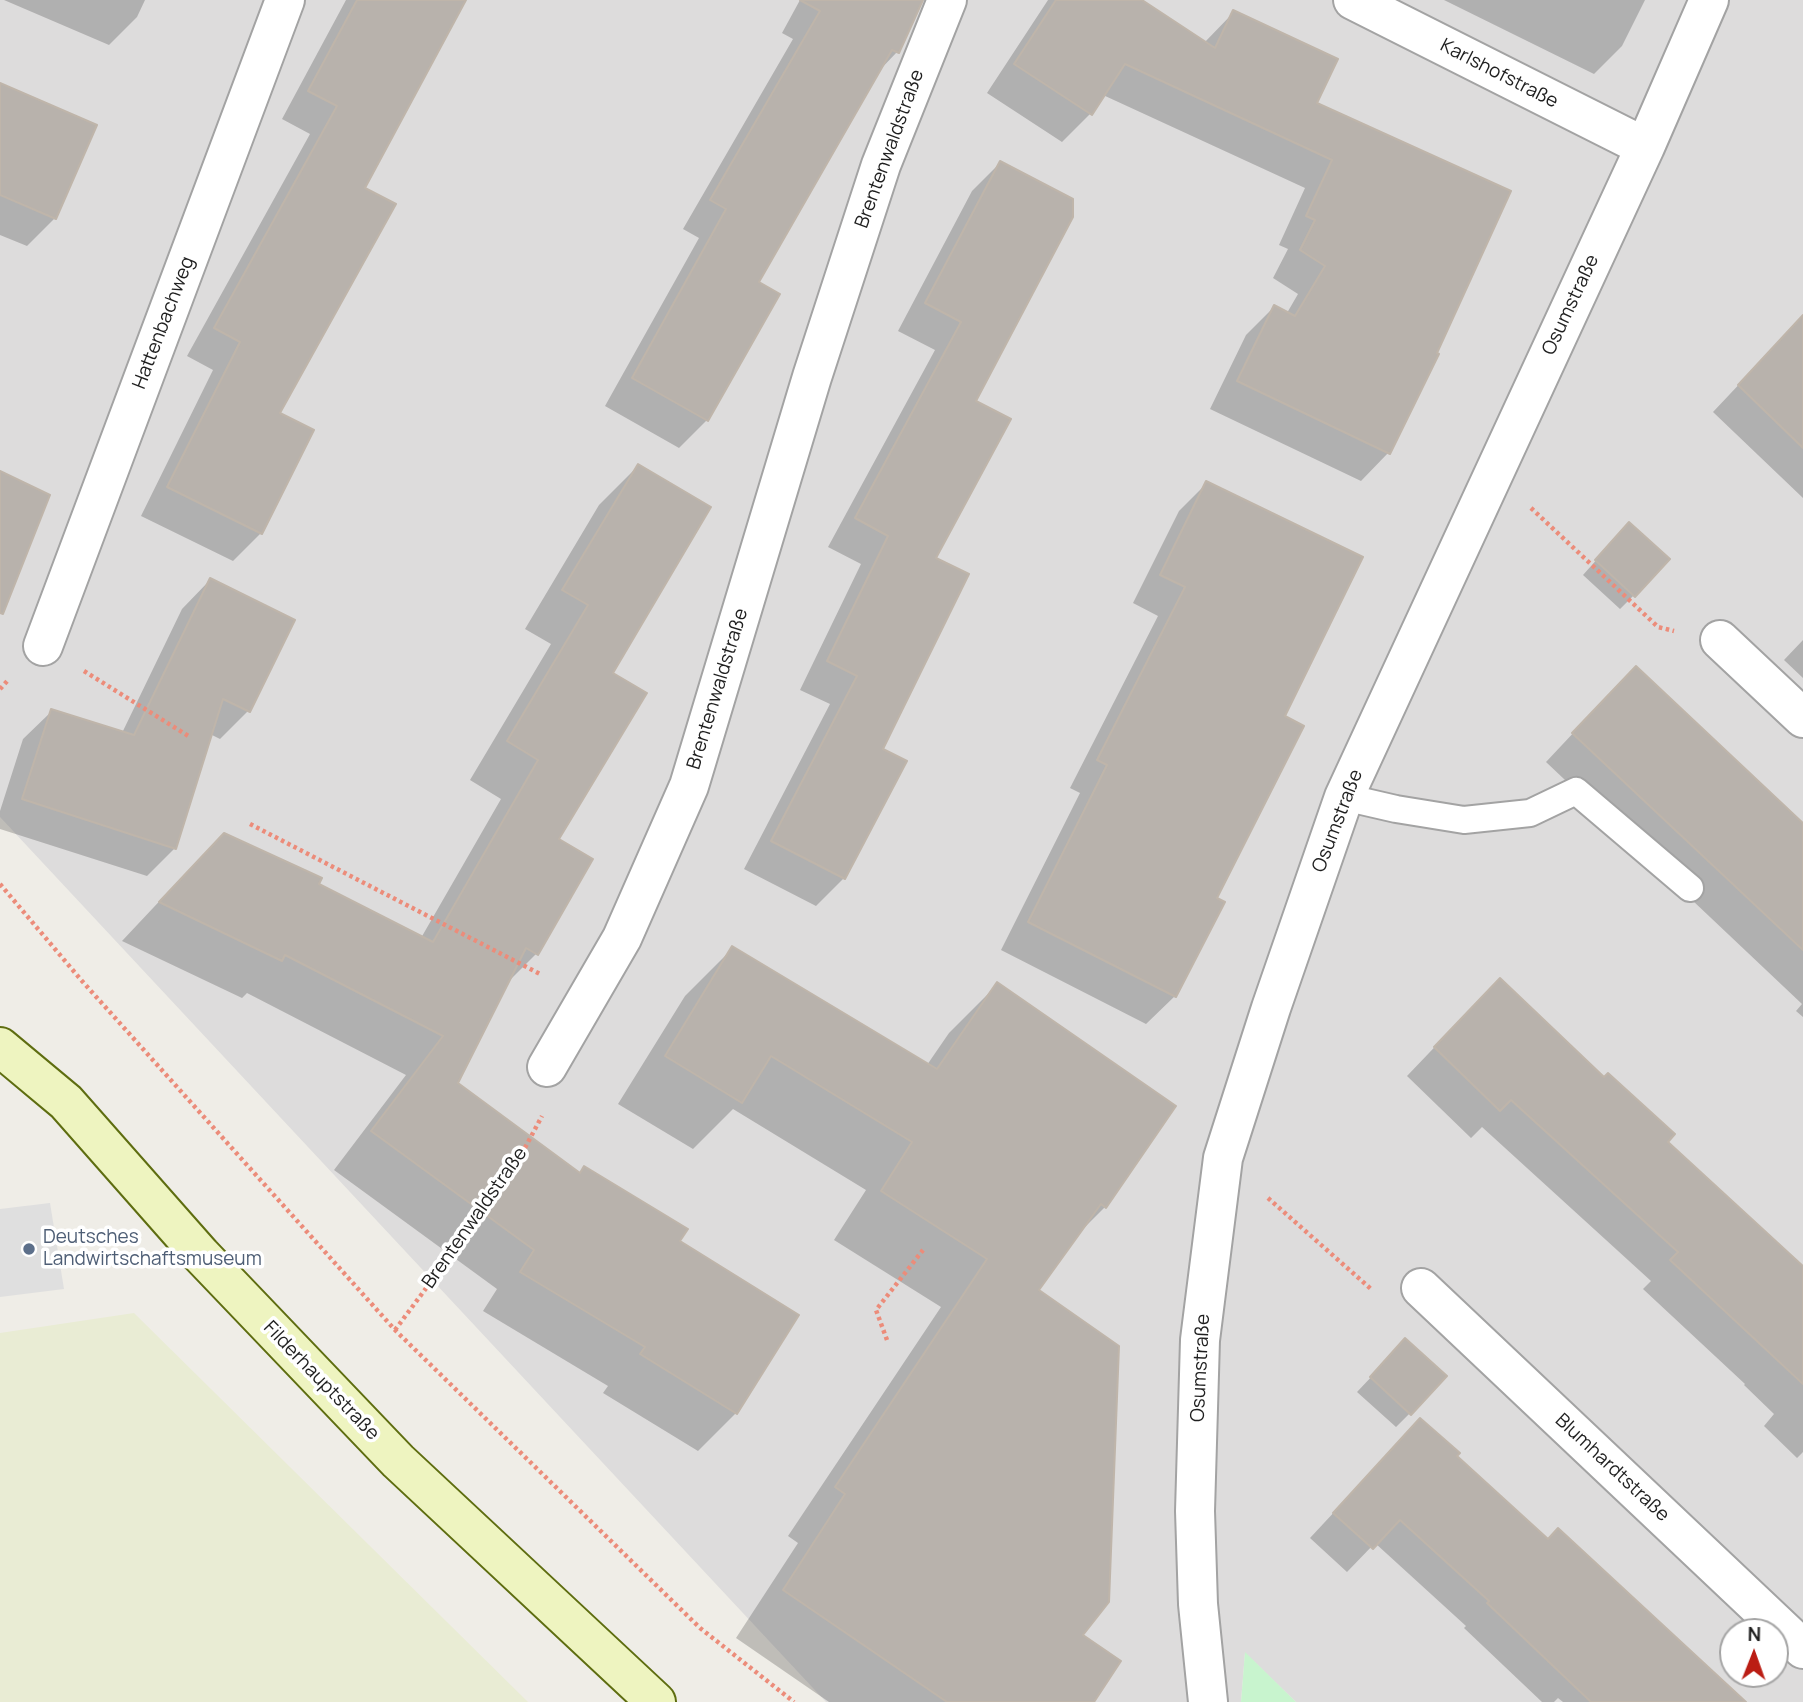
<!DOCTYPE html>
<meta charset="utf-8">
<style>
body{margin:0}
#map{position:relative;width:1803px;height:1702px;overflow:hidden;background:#efede7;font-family:Manrope,sans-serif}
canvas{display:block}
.north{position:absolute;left:1719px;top:1618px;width:70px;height:70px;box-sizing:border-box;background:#fff;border:2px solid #a5a5a5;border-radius:50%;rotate:1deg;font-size:19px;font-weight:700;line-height:28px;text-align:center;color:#1f1f1f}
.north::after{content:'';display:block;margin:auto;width:24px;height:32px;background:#bb1d14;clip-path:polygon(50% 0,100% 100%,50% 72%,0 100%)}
</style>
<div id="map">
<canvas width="1803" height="1702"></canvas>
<div class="north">N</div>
</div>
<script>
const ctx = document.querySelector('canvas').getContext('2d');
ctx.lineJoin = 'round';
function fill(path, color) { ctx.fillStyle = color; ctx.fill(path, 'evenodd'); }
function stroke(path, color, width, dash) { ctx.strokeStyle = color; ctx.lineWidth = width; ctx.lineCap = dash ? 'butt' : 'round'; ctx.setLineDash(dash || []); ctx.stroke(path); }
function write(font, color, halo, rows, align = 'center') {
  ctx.font = font + ' Manrope,sans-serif'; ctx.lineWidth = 7; ctx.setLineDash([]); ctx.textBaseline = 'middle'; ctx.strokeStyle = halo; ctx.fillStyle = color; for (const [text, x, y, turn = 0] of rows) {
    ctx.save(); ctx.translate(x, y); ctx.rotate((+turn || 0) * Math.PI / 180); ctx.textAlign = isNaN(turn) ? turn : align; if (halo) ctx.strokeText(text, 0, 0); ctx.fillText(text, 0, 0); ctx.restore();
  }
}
const residential = new Path2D(`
 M 0,0 L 1803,0 L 1803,1702 L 1296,1702 L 1245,1653 L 1241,1702 L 826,1702 L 0,817 ZM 1733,1632 L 1775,1632 L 1775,1674 L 1733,1674 Z`);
const farmland = new Path2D(`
 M 134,1313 L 528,1702 L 0,1702 L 0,1333 Z`);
const park = new Path2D(`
 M 1245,1652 L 1296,1702 L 1241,1702 Z`);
const parking = new Path2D(`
 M 50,1203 L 64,1289 L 0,1297 L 0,1209 Z`);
const shadow = new Path2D(`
 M 4,0 L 145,0 L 137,17 L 109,45 Z
 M 346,0 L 464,0 L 363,189 L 278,414 L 261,533 L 233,561 L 141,516 L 213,370 L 187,356 L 310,134 L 282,119 Z
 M 800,0 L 922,0 L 897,52 L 875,75 L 756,283 L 707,420 L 679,448 L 605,406 L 699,238 L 683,229 L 793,39 L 782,33 Z
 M 1048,0 L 1139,0 L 1204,43 L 1234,12 L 1315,104 L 1509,192 L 1389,452 L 1361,481 L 1210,409 L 1246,335 L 1274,307 L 1287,313 L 1298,294 L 1273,278 L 1288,249 L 1279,245 L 1305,188 L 1103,95 L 1090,114 L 1062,142 L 987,93 Z
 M 1444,0 L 1645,0 L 1622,46 L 1594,74 Z
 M 0,85 L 55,218 L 27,246 L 0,235 Z
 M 1000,163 L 973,401 L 933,559 L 844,878 L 816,906 L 744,869 L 830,704 L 800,690 L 861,564 L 828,547 L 935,350 L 898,331 L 972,191 Z
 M 1803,348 L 1803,498 L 1713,412 L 1763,359 Z
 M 638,466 L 611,674 L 557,840 L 536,954 L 506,984 L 455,1084 L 579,1174 L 678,1242 L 736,1413 L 698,1451 L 603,1393 L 608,1386 L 483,1311 L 497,1289 L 334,1170 L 406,1075 L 247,993 L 242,998 L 122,941 L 185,874 L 317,884 L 421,938 L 501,799 L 470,780 L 551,644 L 525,629 L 599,505 Z
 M 1207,483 L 1215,899 L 1175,996 L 1146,1024 L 1001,950 L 1080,793 L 1070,788 L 1158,616 L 1133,603 L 1179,511 Z
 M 1616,538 L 1634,595 L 1620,609 L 1583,575 Z
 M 210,580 L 248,711 L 220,739 L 210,734 L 175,848 L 147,876 L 0,829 L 0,811 L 23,739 L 52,711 L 122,733 L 182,609 Z
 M 1803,640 L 1803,678 L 1784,660 Z
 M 1608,696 L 1803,824 L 1803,1017 L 1796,1011 L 1802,1004 L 1546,762 Z
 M 733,948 L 927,1065 L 949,1033 L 997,985 L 1105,1207 L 1075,1237 L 1036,1291 L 1080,1635 L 1092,1702 L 829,1702 L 736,1638 L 798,1543 L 788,1536 L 941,1307 L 834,1240 L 866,1190 L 733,1109 L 693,1149 L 618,1104 L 685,996 Z
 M 1472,1008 L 1665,1142 L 1803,1269 L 1803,1452 L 1797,1458 L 1764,1426 L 1774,1414 L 1744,1385 L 1745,1384 L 1643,1289 L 1651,1281 L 1482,1127 L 1471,1138 L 1407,1076 Z
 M 1392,1355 L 1410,1413 L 1396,1427 L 1357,1392 Z
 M 1420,1420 L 1455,1456 L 1548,1541 L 1744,1702 L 1563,1702 L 1558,1698 L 1554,1702 L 1542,1702 L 1464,1628 L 1466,1626 L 1375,1543 L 1347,1572 L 1310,1538 Z`);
const building = new Path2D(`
 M 357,0 L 466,0 L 365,188 L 396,204 L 280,413 L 314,430 L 262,534 L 167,487 L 240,342 L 214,328 L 337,106 L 308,91 Z
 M 800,0 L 923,0 L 899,53 L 892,50 L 759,282 L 780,294 L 708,421 L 632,378 L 726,209 L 710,200 L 820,11 Z
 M 1056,0 L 1142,0 L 1215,48 L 1233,10 L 1338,59 L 1317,103 L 1511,191 L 1437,353 L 1439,354 L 1390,454 L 1237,381 L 1274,305 L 1295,316 L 1325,266 L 1300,250 L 1315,220 L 1306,216 L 1332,160 L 1125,64 L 1092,115 L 1014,64 Z
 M 0,83 L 97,125 L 56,219 L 0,195 Z
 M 1000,161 L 1073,199 L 1073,217 L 976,401 L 1011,419 L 936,558 L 969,574 L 883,749 L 907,761 L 845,879 L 771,841 L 857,676 L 827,661 L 888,536 L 855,518 L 961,322 L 925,303 Z
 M 1803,315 L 1803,448 L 1738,385 Z
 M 638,464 L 711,507 L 613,673 L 647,693 L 559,839 L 593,859 L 538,955 L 526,948 L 458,1083 L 580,1173 L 584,1166 L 688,1229 L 680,1241 L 799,1315 L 737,1414 L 640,1354 L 645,1347 L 520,1272 L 534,1250 L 371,1131 L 443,1036 L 285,955 L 282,961 L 159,902 L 224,833 L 322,878 L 319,884 L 433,942 L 538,760 L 507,741 L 588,605 L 562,590 Z
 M 0,471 L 50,495 L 3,614 L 0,613 Z
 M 1206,481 L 1363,557 L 1285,716 L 1304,726 L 1217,898 L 1225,902 L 1176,997 L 1028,922 L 1107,765 L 1097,760 L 1185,587 L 1160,575 Z
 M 1629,522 L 1670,559 L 1635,597 L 1595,560 Z
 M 210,578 L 295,620 L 250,712 L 223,699 L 176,849 L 22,799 L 51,709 L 134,735 Z
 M 1636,666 L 1803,823 L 1803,950 L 1572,733 Z
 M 732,946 L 937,1069 L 997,982 L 1176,1106 L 1106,1208 L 1101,1204 L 1039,1290 L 1119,1346 L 1109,1602 L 1083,1635 L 1121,1661 L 1094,1702 L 947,1702 L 783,1590 L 845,1494 L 835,1487 L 987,1259 L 881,1191 L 912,1142 L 771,1056 L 742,1103 L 665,1056 Z
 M 1500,978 L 1604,1077 L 1608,1073 L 1675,1134 L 1668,1142 L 1803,1266 L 1803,1384 L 1670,1260 L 1678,1252 L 1511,1100 L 1500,1111 L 1434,1047 Z
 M 1405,1338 L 1447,1376 L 1411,1415 L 1370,1377 Z
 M 1420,1418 L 1460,1453 L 1457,1456 L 1548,1539 L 1558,1528 L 1746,1702 L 1591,1702 L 1487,1603 L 1489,1601 L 1400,1520 L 1373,1549 L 1333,1513 Z`);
const path = new Path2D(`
 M 1531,508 L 1658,627 L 1674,631
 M 84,671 L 190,737
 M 0,689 L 9,679
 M 250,824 L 542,975
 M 0,884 L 82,981 L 395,1330 L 700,1628 L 794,1702
 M 1268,1198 L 1371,1289
 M 395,1330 L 511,1174 L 542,1116
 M 887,1340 L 876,1310 L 923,1250`);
const lane = new Path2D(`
 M 1344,797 L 1396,809 L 1464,820 L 1530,813 L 1576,791 L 1690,888`);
const street = new Path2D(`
 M 1353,0 L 1645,147
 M 1720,640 L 1803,718
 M 43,646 L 285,0
 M 547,1067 L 622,938 L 689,786 L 812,377 L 881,165 L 947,0
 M 1421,1288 L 1803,1649
 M 1208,1702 L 1198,1604 L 1195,1511 L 1200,1340 L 1223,1158 L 1271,1008 L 1344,797 L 1645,147 L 1709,0`);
const secondary = new Path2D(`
 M 0,1047 L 66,1102 L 201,1255 L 398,1461 L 656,1702`);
const markers = [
 [29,1249,7,"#5c6f8a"]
];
const streetNames = [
 ["Karlshofstraße",1499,74,27],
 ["Brentenwaldstraße",890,149,-70],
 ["Osumstraße",1571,305,-65],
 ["Hattenbachweg",164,323,-69],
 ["Brentenwaldstraße",718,689,-73],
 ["Osumstraße",1338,821,-69],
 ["Brentenwaldstraße",475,1218,-55],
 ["Osumstraße",1201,1368,-87],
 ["Filderhauptstraße",321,1381,46],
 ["Blumhardtstraße",1612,1468,43]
];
const serviceNames = [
 ["Deutsches",43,1238],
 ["Landwirtschaftsmuseum",43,1260]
];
fill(residential, '#dddcdc');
fill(farmland, '#e9ecd4');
fill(park, '#c8f4ce');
fill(parking, '#dfdfdf');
fill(shadow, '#0003');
fill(building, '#b8b2ac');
stroke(building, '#bfb5aa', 2);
stroke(lane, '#a3a3a3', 30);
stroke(street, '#a3a3a3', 42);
stroke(secondary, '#5e6d10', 42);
stroke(path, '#ec8c7a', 4.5, [3.5, 3.5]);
stroke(lane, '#fff', 26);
stroke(street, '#fff', 38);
stroke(secondary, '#eef4c0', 38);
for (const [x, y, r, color] of markers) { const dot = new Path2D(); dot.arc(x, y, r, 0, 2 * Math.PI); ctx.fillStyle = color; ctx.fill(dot); stroke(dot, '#fff', 2.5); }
write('19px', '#1f1f1f', '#fff', streetNames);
write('19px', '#4e5e75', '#fff', serviceNames, 'left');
</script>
